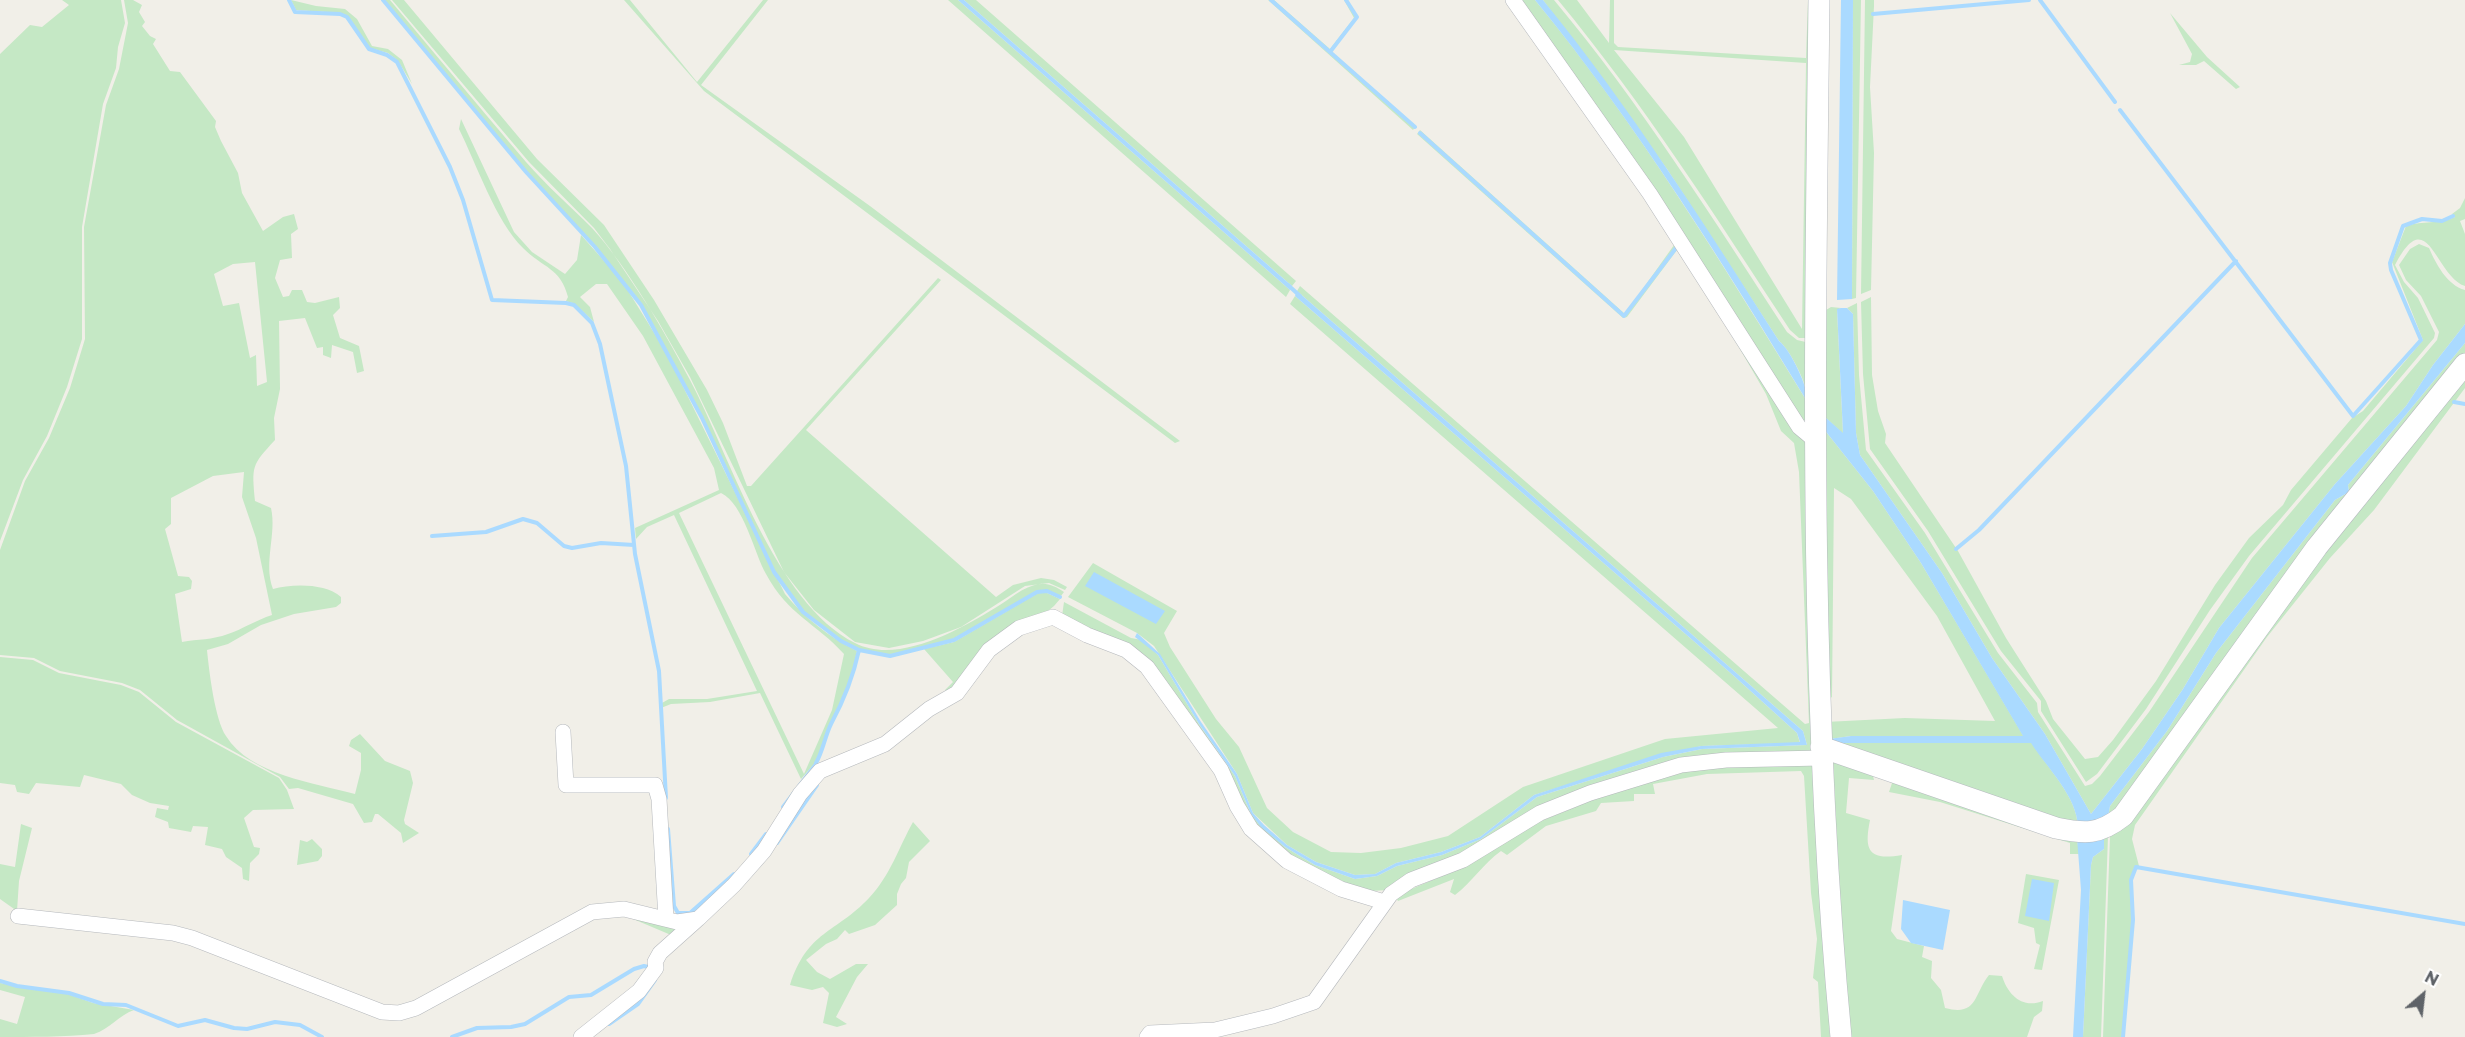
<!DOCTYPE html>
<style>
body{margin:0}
#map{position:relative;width:2465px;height:1037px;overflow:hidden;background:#f1efe8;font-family:Montserrat,sans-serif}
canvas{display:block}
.north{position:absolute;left:2393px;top:965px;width:60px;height:60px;-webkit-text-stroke:4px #fff;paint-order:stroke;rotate:28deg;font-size:16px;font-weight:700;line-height:24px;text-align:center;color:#5f6368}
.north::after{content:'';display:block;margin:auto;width:21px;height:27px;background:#5f6368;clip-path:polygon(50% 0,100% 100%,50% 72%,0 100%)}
</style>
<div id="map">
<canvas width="2465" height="1037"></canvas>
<div class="north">N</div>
</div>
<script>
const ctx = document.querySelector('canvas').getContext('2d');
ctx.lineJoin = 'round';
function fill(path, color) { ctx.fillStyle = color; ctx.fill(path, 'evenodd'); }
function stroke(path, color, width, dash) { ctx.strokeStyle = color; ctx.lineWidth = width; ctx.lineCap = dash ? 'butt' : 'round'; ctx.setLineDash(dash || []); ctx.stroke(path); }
const green = new Path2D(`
 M 62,0 L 121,0 L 125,23 L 118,47 L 116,68 L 103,104 L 82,227 L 82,339 L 67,387 L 47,436 L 23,480 L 0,541 L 0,54 L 30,25 L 42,27 L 69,5 Z
 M 124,0 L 133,0 L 142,5 L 139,12 L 145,22 L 142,26 L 150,36 L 156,39 L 153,44 L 170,71 L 180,72 L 216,121 L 215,127 L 221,141 L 238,173 L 242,193 L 263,231 L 283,217 L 294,214 L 298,229 L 291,234 L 292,258 L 280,260 L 275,278 L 283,297 L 289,296 L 292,290 L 302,290 L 307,302 L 315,303 L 339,297 L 340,308 L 333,315 L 340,338 L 359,346 L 364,371 L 357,373 L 353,352 L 332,345 L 331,358 L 323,355 L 323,347 L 317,348 L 305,318 L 279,321 L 280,389 L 274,418 L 275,440 C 251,466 252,466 255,501 L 271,508 C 277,534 263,563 273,589 C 292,584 325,583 341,597 L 341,603 L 336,607 L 294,614 L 261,625 L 228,644 L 207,650 C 209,671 215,720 226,736 C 250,775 315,783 355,794 L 361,770 L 361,753 L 349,746 L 351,740 L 360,734 L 385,761 L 410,771 L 413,783 L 404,820 L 405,824 L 419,833 L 403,843 L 401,833 L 378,814 L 375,814 L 372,822 L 364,823 L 353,804 L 298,788 L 289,789 L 280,777 L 177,720 L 140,690 L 122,683 L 60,671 L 34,658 L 0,655 L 0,550 L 25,481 L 49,438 L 70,388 L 85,339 L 84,227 L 106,105 L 119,69 L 128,23 ZM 255,262 L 267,382 L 257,386 L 256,355 L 250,358 L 239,303 L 223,306 L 214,274 L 233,264 ZM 244,472 L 242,497 L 256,538 L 272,615 C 256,620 243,629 228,634 C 212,640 198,639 182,642 L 175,594 L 191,589 L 192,581 L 189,577 L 178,576 L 165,529 L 171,524 L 171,498 L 213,476 Z
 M 291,0 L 316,6 L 345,9 L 357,19 L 372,46 L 388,49 L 402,60 L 412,84 L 398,61 L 388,53 L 370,48 L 348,16 L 340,13 L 296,10 Z
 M 384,0 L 390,0 C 435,54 480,108 526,162 C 547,186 570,206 592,228 C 627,266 666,334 690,380 C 731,458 775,603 855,643 C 897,665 959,630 995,608 C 1009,600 1023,586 1040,584 C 1049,583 1056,587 1064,592 L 1061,596 L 1047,590 L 1037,591 L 953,639 L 890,655 L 859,649 L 842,640 L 803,612 L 775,571 L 703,418 L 641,304 L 596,246 L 526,171 Z
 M 392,0 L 404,0 L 537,159 L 604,225 L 654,300 L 707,390 L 723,423 L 747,486 L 751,486 L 938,278 L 941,280 L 806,430 L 996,597 L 1013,585 L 1041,578 L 1054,580 L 1067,587 L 1065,590 L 1049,583 L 1025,586 L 961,627 L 923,641 L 889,648 L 855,642 L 814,610 L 784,572 L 690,377 L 658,321 L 610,249 L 594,228 L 529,162 Z
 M 624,0 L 630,0 L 697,82 L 763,0 L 768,0 L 701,85 L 870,206 L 1180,441 L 1175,443 L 704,91 Z
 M 948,0 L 958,0 L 1290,290 L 1286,297 Z
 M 964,0 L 976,0 L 1296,281 L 1292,286 Z
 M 1268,0 L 1274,0 L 1330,49 L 1354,18 L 1344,0 L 1348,0 L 1358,17 L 1332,52 L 1416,126 L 1413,130 Z
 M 1519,0 L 1535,0 C 1638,125 1723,265 1808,403 C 1810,389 1790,349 1779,341 L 1667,169 L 1543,0 L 1554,0 C 1641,104 1713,219 1787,332 L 1797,340 L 1810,343 L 1812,403 L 1809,419 L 1802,421 L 1799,418 C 1710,276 1620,134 1519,0 Z
 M 1558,0 L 1577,0 L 1609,43 L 1610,0 L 1614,0 L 1614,43 L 1618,47 L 1806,58 L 1808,0 L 1814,0 L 1810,338 L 1799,338 L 1790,330 C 1716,217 1644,104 1558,0 ZM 1614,50 L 1806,63 L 1802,329 L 1684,137 Z
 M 1853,0 L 1861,0 L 1856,298 L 1852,299 Z
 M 1865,0 L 1874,0 L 1874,6 L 1870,87 L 1874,153 L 1871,290 L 1861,294 Z
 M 2170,13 L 2207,57 L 2240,87 L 2236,89 L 2204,61 L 2196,65 L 2179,65 L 2190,62 L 2192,54 Z
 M 461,119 L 514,232 L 532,252 L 565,274 L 577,260 L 581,235 L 622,281 L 666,352 L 785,594 C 805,618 829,637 857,651 L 850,683 L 829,725 L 824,744 L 815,763 L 801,779 L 760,693 L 710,702 L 671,704 L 661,708 L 662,703 L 669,699 L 707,699 L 757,691 L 674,515 L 647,527 L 636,539 L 635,528 L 719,490 L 714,468 L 643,336 L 607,284 L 596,284 L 580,297 L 590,307 L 594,322 L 575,304 L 566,301 L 568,297 C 561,268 543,268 523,248 C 496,222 476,163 459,129 ZM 721,493 C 744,504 754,553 766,574 C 788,615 816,623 844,654 L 832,710 L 804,774 L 679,513 Z
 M 1420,130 L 1625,314 L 1674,245 L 1808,440 L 1813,744 L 1810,753 L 1690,760 L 1492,841 L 1387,890 L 1371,891 L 1357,887 L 1302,865 L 1253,827 L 1143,656 L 1062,616 L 1064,602 L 1131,638 L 1142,640 L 1158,655 L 1199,724 L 1235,776 L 1251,814 L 1285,847 L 1315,865 L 1355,879 L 1377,876 L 1397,866 L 1442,855 L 1481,839 L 1537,797 L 1663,757 L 1702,749 L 1807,745 L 1803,731 L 1297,291 L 1300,286 L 1805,724 L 1809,723 L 1799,472 L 1794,443 L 1781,431 L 1766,394 L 1726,325 L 1677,250 L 1627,317 L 1623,318 L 1417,134 Z
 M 2465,198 L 2465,219 L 2460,221 L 2465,234 L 2465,286 C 2435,276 2428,201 2395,265 L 2404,282 L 2418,298 L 2435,333 L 2434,338 L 2249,556 L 2210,610 L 2146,709 L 2097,774 L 2086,782 L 2041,711 L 2041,701 L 2001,651 L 1928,531 L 1870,449 L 1863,374 L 1861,302 L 1871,297 L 1872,375 L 1878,411 L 1886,434 L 1885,443 L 1958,551 L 2006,638 L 2046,701 L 2053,719 L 2085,759 L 2098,757 L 2113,740 L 2156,681 L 2215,585 L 2249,538 L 2283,505 L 2291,490 L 2352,418 L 2363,411 L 2423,340 L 2392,262 L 2406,226 C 2423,220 2438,225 2455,217 L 2452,214 L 2460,208 Z
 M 2419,244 L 2429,248 C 2436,264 2447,285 2465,290 L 2465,324 L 2433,365 L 2406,406 L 2335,484 L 2219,628 L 2183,689 L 2142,749 L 2091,814 L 2045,734 L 1992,658 L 1942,573 L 1860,455 L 1856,433 L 1853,314 L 1847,308 L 1857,303 L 1859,375 L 1866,450 L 1925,533 L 1998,653 L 2037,703 L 2038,712 L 2085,786 L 2092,784 L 2100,776 L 2149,712 L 2252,558 L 2437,340 L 2439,332 L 2421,296 L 2406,280 L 2399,265 L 2410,249 Z
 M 1295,296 L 1734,676 L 1797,733 L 1800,743 L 1701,746 L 1602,774 L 1534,795 L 1480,837 L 1441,852 L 1396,863 L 1375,874 L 1355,875 L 1316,862 L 1287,845 L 1253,813 L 1237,774 L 1154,646 L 1137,633 L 1068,597 L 1093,563 L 1177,611 L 1164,633 L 1170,647 L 1216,719 L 1239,747 L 1267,808 L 1293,832 L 1331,852 L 1361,853 L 1401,848 L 1448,836 L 1523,787 L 1665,739 L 1778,728 L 1290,304 Z
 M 1831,307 L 1841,308 L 1837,310 L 1843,434 L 1824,416 L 1826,310 Z
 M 2465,343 L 2465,357 L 2107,823 L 2110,806 L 2167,731 L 2216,653 L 2335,500 L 2349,492 L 2348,485 Z
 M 2465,376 L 2465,388 L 2374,510 L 2330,558 L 2267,637 L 2135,825 L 2132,839 L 2139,866 L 2133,869 L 2133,920 L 2122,1037 L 2103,1037 L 2110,836 L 2255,638 Z
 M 1823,428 L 1873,491 L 1921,563 L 2024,737 L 1851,736 L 1830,739 L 1829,743 L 2032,743 C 2047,768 2077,796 2078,827 L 2041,818 L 1828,747 L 1825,722 L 1905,718 L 1995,721 L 1937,616 L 1851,499 L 1834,488 L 1832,697 L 1825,703 Z
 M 1038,593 L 1047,593 L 1060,599 L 1054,606 L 948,694 L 945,690 L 953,682 L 924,649 L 954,642 Z
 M 0,657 L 33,660 L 59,673 L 121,685 L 139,692 L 176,722 L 279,778 L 287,790 L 294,809 L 253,810 L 244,818 L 254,847 L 260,848 L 259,854 L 250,863 L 249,881 L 243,879 L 242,868 L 226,857 L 222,849 L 205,845 L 208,827 L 193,826 L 191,832 L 169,828 L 168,822 L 155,817 L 157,808 L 168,810 L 169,806 L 150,803 L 132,795 L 121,784 L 84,775 L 80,787 L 36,783 L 29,794 L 17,792 L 15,785 L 0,783 Z
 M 1833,761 L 1872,772 L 1874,780 L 1849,778 L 1846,813 L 1870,820 C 1864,850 1868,861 1902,855 L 1891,931 L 1897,939 L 1924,946 L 1922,957 L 1932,961 L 1931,978 L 1941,990 L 1945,1008 C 1978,1017 1974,993 1989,975 L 2002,976 C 2008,995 2022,1009 2043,1001 L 2042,1011 L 2034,1017 L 2027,1037 L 1846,1037 Z
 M 1813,764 L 1830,1037 L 1821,1037 L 1818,982 L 1813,978 L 1817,939 L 1811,893 L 1804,776 L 1801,771 L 1707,774 L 1653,784 L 1655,794 L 1634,794 L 1634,801 L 1601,803 L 1596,811 L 1546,826 L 1507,855 L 1501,851 C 1483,864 1472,882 1455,895 L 1450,892 L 1454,879 L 1398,901 L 1395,896 L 1470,864 L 1550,813 L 1672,773 L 1718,767 Z
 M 1893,780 L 2077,838 L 2079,854 L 2070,854 L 2070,843 L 1940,802 L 1889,792 Z
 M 913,822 L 930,841 L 909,862 L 906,878 L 901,884 L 897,894 L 897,905 L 875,925 L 849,934 L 845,930 L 837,939 L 826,944 L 806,960 L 817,972 L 830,979 L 856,964 L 868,964 L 857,977 L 836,1017 L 847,1024 L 837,1027 L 823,1023 L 829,993 L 823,987 L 812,990 L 790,985 C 808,930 835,934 869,898 C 890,876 899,847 913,822 Z
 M 21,824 L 32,828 L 19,881 L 17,911 L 0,899 L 0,864 L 15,867 Z
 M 2108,836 L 2101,1037 L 2083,1037 L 2091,865 L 2093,857 L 2104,849 L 2104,838 Z
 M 312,839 L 322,849 L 322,856 L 318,861 L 297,865 L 300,840 L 307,842 Z
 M 2026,874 L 2059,880 L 2042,970 L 2034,969 L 2040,945 L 2036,943 L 2034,928 L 2018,923 Z
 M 626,916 L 679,925 L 671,935 Z
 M 0,983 L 68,994 L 93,1003 L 134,1010 C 119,1015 110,1029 94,1034 C 65,1037 30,1037 0,1037 L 0,1019 L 17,1024 L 25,997 L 0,990 Z`);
const water = new Path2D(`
 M 958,0 L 964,0 L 1292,286 L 1290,290 Z
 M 1535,0 L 1543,0 C 1630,107 1705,225 1779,341 C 1791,350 1809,389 1808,403 C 1724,265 1638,126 1535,0 Z
 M 1841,0 L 1853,0 L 1852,299 L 1837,300 Z
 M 1297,291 L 1803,731 L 1807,745 L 1702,749 L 1663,757 L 1537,797 L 1481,839 L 1442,855 L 1397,866 L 1377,876 L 1355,879 L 1315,865 L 1285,847 L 1261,827 L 1251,814 L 1235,776 L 1199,724 L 1158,655 L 1135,637 L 1137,633 L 1160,654 L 1201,722 L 1237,774 L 1253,813 L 1264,825 L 1287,845 L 1316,862 L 1355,875 L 1375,874 L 1396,863 L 1441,852 L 1480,837 L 1534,795 L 1661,753 L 1701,746 L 1800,742 L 1797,733 L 1734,676 L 1295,296 Z
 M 1841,308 L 1847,308 L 1853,314 L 1856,433 L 1860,455 L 1942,573 L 1992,658 L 2045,734 L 2091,814 L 2142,749 L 2183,689 L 2219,628 L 2335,484 L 2406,406 L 2433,365 L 2465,324 L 2465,343 L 2348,485 L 2349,492 L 2335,500 L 2216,653 L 2167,731 L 2110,806 L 2107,823 L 2078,827 C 2077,796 2047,768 2031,743 L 1829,743 L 1829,739 L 1851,736 L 2023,736 L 1921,563 L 1873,491 L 1823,428 L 1824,416 L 1843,433 L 1837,309 Z
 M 1094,572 L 1165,611 L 1156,624 L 1085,586 Z
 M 2077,838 L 2104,838 L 2104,849 L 2093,857 L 2091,865 L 2083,1037 L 2073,1037 L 2081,890 Z
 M 2032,879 L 2054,883 L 2049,921 L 2025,916 Z
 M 1903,900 L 1950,910 L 1943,950 L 1911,943 L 1901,929 Z`);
const stream = new Path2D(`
 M 289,0 L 295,12 L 340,14 L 347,17 L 369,49 L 387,55 L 397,62 L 450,167 L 463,200 L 492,300 L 566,303 L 574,305 L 592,323 L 600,344 L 626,466 L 635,554 L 659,671 L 666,798
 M 383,0 L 526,172 L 595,247 L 641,305 L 702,418 L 774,572 L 803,612 L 841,641 L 859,650 L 890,656 L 954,640 L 1037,592 L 1047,591 L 1060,597
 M 1271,0 L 1415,127
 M 2040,0 L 2115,102
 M 1873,14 L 2029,0
 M 1330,52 L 1357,17 L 1346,0
 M 2120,110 L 2353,416 L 2421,340 L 2391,270 L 2390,263 L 2403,226 L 2422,219 L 2442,221 L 2453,216
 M 1420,133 L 1624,316 L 1676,248
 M 1288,285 L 1300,296
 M 2454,402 L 2465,404
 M 432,536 L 486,532 L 523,519 L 537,523 L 564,546 L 572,548 L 601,543 L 634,545
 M 1956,549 L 1979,530 L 2236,261
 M 816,763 C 823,751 825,736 831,724 C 844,700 853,678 859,650
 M 783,807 L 816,764
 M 668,829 L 674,906 L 678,913 L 690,913 L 734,874
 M 777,843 L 817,785
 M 751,854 L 766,834
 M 0,981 L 17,986 L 69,993 L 103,1004 L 126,1005 L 178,1026 L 205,1020 L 234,1028 L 247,1029 L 275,1022 L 300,1025 L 322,1037
 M 609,1024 L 638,1004 L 655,980
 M 452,1037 L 477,1028 L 511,1027 L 525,1024 L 569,997 L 591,995 L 634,969 L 644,966 L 652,968
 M 2123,1037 L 2133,920 L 2131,880 L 2136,867 L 2465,924`);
const street = new Path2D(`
 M 1513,0 L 1650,194 L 1799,427 L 1817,442
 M 563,732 L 566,785 L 655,785 L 659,799 L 666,919
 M 18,916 L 173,933 L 192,938 L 382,1012 L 399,1013 L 416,1008 L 592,912 L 624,909 L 677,922 L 698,919 L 734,885 L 764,851 L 800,794 L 820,771 L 885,744 L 929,709 L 957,693 L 989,650 L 1019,628 L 1053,617 L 1087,635 L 1126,650 L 1147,667 L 1221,770 L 1237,806 L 1251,829 L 1287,861 L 1341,889 L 1384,902
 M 581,1037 L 639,991 L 656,968 L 655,962 L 660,953 L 698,919
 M 1147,1037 L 1150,1033 L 1215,1030 L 1273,1016 L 1314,1002 L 1391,894 L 1411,880 L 1463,860 L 1540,813 L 1590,793 L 1681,765 L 1726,760 L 1822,758`);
const secondary = new Path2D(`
 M 1819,0 C 1815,346 1808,692 1841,1037
 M 1821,747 L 2056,828 C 2085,834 2099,835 2123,816 L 2317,547 L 2465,364`);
fill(green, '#c5e8c5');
fill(water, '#aadaff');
stroke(stream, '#aadaff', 4);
stroke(street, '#b5b8bc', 16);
stroke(secondary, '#b6babf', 22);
stroke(street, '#fff', 15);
stroke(secondary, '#fff', 21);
</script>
